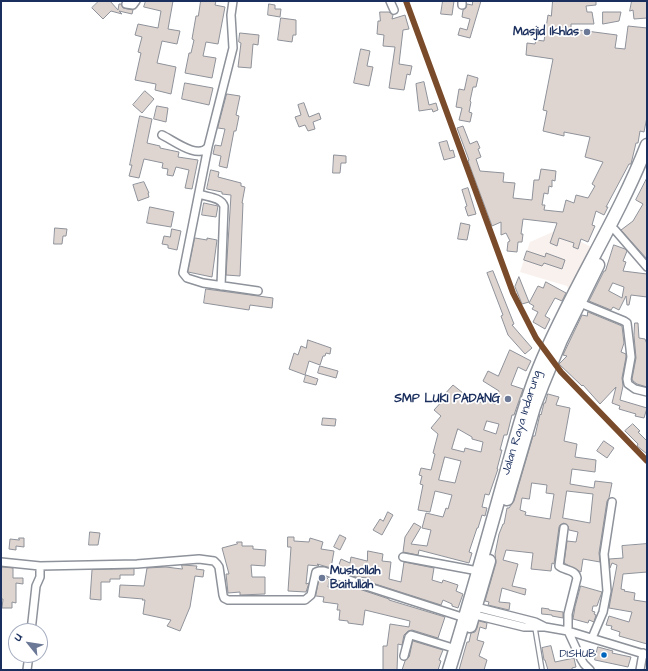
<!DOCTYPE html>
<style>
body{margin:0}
#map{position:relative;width:648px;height:671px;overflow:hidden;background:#fff;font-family:"Architects Daughter",sans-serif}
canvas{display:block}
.frame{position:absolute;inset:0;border:2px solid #1b2f5e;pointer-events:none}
.north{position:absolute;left:8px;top:623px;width:40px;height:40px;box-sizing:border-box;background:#fff;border:1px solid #a4acbf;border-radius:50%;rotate:300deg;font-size:11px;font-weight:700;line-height:16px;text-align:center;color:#1b2f5e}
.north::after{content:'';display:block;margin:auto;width:14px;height:18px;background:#6b7896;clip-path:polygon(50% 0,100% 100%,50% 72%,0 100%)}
</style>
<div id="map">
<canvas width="648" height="671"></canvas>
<div class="frame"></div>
<div class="north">U</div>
</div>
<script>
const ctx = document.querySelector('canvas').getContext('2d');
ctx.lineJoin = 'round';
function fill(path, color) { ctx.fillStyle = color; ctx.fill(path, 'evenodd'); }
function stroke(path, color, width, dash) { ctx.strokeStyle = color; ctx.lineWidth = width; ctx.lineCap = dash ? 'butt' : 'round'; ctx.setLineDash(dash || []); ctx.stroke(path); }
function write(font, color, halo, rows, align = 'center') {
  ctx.font = font + ' "Architects Daughter",sans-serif'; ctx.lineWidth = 3.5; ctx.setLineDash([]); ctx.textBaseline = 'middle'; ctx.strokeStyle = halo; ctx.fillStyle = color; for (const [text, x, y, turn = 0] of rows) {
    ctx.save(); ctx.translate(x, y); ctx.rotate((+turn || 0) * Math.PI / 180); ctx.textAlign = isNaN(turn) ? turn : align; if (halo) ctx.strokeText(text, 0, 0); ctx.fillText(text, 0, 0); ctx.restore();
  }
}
const built = new Path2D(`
 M 555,231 L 574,238 L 593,248 L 570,292 L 567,286 L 520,272 L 530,242 Z`);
const building = new Path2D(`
 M 99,1 L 110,1 L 118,10 L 119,4 L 121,4 L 123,8 L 133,10 L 132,14 L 119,11 L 122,14 L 111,11 L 103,19 L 92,8 Z
 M 146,1 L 173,1 L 168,29 L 180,31 L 177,44 L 162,41 L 157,63 L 176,67 L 171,94 L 155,90 L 156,84 L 135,80 L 141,53 L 138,52 L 142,37 L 135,35 L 138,24 L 158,28 L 161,11 L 144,7 Z
 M 201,1 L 216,1 L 215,5 L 225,7 L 218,44 L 206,42 L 203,56 L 216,58 L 212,78 L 185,73 L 189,53 L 191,53 L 194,40 L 192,39 L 196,16 L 198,16 Z
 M 443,1 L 454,1 L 452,15 L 441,14 Z
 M 473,1 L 481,1 L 470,38 L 458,35 L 460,28 L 467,30 L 470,19 L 462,17 L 463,10 L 466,8 L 467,4 L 472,5 Z
 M 553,1 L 596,1 L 596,5 L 586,6 L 587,12 L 592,12 L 594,24 L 571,24 L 571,29 L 617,35 L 615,48 L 625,49 L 628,26 L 647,28 L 647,117 L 644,132 L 640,131 L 638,143 L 636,143 L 631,164 L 629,164 L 621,179 L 606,207 L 608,207 L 604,215 L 596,211 L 592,225 L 595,226 L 588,242 L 581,239 L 578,249 L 573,247 L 574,243 L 559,238 L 557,246 L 550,243 L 557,223 L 523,219 L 521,234 L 523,234 L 522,242 L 518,242 L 517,252 L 507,251 L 508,242 L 510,241 L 506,233 L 501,235 L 501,222 L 492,226 L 468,161 L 469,160 L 457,128 L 463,126 L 470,144 L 477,141 L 480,148 L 478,149 L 481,157 L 476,159 L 480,171 L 504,173 L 503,182 L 515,183 L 513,198 L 532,200 L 534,180 L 539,180 L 541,169 L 556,171 L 555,181 L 552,180 L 552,187 L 549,186 L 548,194 L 544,193 L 542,205 L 545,205 L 544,210 L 563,212 L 566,200 L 574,203 L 576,195 L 588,198 L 595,186 L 592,184 L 603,162 L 585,157 L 590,137 L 564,132 L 564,136 L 543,131 L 547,111 L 543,110 L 553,59 L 526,55 L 527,43 L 535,44 L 536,40 L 544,41 L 548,15 L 551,16 Z
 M 632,1 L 647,1 L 647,18 L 634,19 L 633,10 L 630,11 Z
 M 269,4 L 275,5 L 275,9 L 281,9 L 280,17 L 268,15 Z
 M 380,12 L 389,12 L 393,15 L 392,19 L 405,15 L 409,29 L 403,30 L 399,64 L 412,66 L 410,75 L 407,74 L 404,90 L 389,88 L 395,47 L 383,46 L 384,35 L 377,34 L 378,21 L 380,21 Z
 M 603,12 L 621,12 L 619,21 L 603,24 Z
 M 281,18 L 296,20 L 296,35 L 293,35 L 292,42 L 278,40 Z
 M 240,33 L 259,35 L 258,45 L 253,44 L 251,68 L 238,67 L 241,43 L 239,42 Z
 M 361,49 L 370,51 L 367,66 L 373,67 L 369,86 L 354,83 Z
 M 468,75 L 478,78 L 476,87 L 473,87 L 470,101 L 471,102 L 469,112 L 472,113 L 470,122 L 459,120 L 462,108 L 456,107 L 459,89 L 464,90 Z
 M 424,82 L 429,105 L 436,103 L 438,110 L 433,112 L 432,109 L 419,111 L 416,84 Z
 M 185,83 L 213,88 L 209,105 L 182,99 Z
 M 145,91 L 154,99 L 142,113 L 133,105 Z
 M 227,94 L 240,96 L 236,115 L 239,116 L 236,131 L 234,131 L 227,168 L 219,166 L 221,156 L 213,154 L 215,145 L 221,146 L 225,129 L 218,128 Z
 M 304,103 L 309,117 L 319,113 L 321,119 L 313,122 L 315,129 L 308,131 L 305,125 L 299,127 L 295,117 L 301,115 L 298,105 Z
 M 157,106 L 168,108 L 166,122 L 154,119 Z
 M 140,116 L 152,119 L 147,143 L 160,146 L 160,148 L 179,152 L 178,157 L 198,160 L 192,189 L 185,188 L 189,170 L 176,167 L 173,176 L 167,175 L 168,169 L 162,168 L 163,163 L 144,159 L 139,178 L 129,176 L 132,165 L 130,165 Z
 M 447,141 L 450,151 L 453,150 L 455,157 L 444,160 L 439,143 Z
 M 334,155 L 346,156 L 346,163 L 341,163 L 340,173 L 333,173 Z
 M 211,170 L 219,172 L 218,177 L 241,183 L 241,186 L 245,187 L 242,203 L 243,203 L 240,276 L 226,275 L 231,195 L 222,194 L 222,192 L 207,189 Z
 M 647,178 L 647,259 L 621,230 L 633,221 L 643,204 L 636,200 Z
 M 144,182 L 149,193 L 148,193 L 149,197 L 138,201 L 133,185 Z
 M 468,188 L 476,214 L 468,216 L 465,207 L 467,206 L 462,190 Z
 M 204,203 L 218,206 L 216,217 L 202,215 Z
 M 150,207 L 174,212 L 171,227 L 147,223 Z
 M 461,223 L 470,225 L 467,240 L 458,239 Z
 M 55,228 L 67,229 L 66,236 L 63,236 L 62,244 L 54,244 Z
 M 172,229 L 181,231 L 177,250 L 168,248 L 168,245 L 162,244 L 164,236 L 170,237 Z
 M 195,238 L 207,240 L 207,238 L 217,240 L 212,277 L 188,272 Z
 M 614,245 L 625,249 L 627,251 L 623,261 L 626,262 L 623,271 L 647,274 L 647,297 L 631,295 L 629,305 L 627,305 L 626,296 L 619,310 L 613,307 L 611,310 L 589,301 L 604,271 L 605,271 ZM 613,283 L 624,287 L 622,298 L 609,291 Z
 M 527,251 L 545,257 L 546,253 L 565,260 L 562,269 L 544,263 L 542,266 L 524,260 Z
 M 493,271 L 514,324 L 512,325 L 532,348 L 525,354 L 508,335 L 501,316 L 503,315 L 487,273 Z
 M 519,277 L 529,302 L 522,304 L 515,287 Z
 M 546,282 L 566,293 L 562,301 L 555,298 L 545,316 L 550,319 L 545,329 L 533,322 L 538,312 L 532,309 L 534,306 L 529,303 L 538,286 L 543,288 Z
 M 206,289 L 273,298 L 272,308 L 250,305 L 249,310 L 204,303 Z
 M 588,312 L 622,326 L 624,343 L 621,352 L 626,354 L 626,357 L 622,378 L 623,386 L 620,400 L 647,408 L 644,418 L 635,416 L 636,414 L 619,409 L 620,406 L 612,403 L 616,387 L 600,404 L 583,385 L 582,386 L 559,364 L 567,356 L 563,355 L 582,315 L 587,316 Z
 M 635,323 L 638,323 L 639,338 L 645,339 L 647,344 L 647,387 L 637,384 L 633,381 L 632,379 L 636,358 L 634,336 Z
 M 308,340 L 331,348 L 330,354 L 326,353 L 325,356 L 323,356 L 320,365 L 309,361 L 305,375 L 289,369 L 294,353 L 298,355 L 301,346 L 306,348 Z
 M 510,350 L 531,361 L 526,371 L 518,367 L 511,385 L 523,389 L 514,415 L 512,415 L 507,435 L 504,435 L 500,450 L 502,450 L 497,469 L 498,469 L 489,495 L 485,494 L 482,507 L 487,508 L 485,516 L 482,515 L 478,528 L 477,528 L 469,552 L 472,553 L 469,563 L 419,550 L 418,555 L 403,552 L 405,537 L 414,523 L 421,527 L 411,544 L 427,546 L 431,530 L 422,528 L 426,513 L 443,517 L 446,508 L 448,509 L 452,495 L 435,491 L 430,512 L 418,510 L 423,485 L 420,484 L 422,476 L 419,475 L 421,468 L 431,470 L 435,454 L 433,453 L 438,434 L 431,428 L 441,416 L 434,410 L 445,398 L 443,396 L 453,385 L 463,393 L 482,403 L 483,400 L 495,404 L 499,391 L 483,381 L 488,371 L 498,376 ZM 487,421 L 499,424 L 496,434 L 484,430 ZM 458,429 L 472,437 L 472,439 L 483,442 L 481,452 L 465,448 L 464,452 L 452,449 ZM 445,457 L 461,461 L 455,483 L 439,480 Z
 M 320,366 L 338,371 L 336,378 L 318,373 Z
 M 306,375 L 318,379 L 316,385 L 304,382 Z
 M 548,394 L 559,397 L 556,405 L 570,408 L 564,441 L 577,444 L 575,457 L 596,460 L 595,472 L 572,469 L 570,484 L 594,488 L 595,481 L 612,483 L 609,498 L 607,501 L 599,553 L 600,562 L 583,559 L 581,572 L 564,563 L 567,541 L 576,542 L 578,532 L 569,530 L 568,526 L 564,523 L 560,525 L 559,527 L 554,564 L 552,563 L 551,571 L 531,569 L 533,553 L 506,550 L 503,560 L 518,564 L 512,586 L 526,589 L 525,595 L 502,588 L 499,602 L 510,603 L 509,610 L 488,605 L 489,602 L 485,601 L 496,563 L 495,554 L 499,534 L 503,524 L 504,524 L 507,508 L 509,508 L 514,501 L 533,436 L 535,436 L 540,414 L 541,415 L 544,403 L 545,403 ZM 532,483 L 547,485 L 546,493 L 554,494 L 550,519 L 525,515 L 526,512 L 520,510 L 522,498 L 529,499 ZM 567,491 L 593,494 L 590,523 L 563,518 Z
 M 323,418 L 336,419 L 335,426 L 322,425 Z
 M 633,424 L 640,431 L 638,432 L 647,441 L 647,454 L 637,446 L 638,444 L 625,431 Z
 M 604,441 L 614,448 L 607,458 L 597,451 Z
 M 388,512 L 393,515 L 382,535 L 373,530 L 380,519 L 383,521 Z
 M 90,532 L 100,533 L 98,545 L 89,545 Z
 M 340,535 L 346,538 L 340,550 L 334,547 Z
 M 288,537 L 294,537 L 294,541 L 309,542 L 310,538 L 323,542 L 321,549 L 334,551 L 331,568 L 317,564 L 319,566 L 308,565 L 306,584 L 309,583 L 306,592 L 288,591 L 291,547 L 288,547 Z
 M 19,538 L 24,538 L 24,547 L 16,546 L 16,550 L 9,549 L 10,539 L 19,540 Z
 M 237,542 L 242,542 L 242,546 L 253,546 L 253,549 L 266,550 L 265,566 L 251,565 L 252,577 L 265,577 L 265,594 L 240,595 L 240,592 L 228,593 L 226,574 L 229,574 L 222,548 L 237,544 Z
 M 647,544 L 647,572 L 623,574 L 621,589 L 625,590 L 624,591 L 635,593 L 634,600 L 647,602 L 647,644 L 619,636 L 620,632 L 611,629 L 612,626 L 606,625 L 609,616 L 629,622 L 632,612 L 609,608 L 617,565 L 612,563 L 610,568 L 609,559 L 623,558 L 622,546 Z
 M 368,551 L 383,554 L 382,561 L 391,562 L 389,579 L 401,582 L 404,562 L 434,568 L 432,580 L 442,583 L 443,580 L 458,585 L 456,591 L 463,594 L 458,608 L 452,606 L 452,604 L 443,600 L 441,605 L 369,582 L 370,578 L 356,577 L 337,570 L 341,559 L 350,563 L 351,557 L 367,561 Z
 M 182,565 L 197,566 L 196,569 L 204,570 L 203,577 L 195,576 L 190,607 L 180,631 L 167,626 L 171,620 L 143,614 L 145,600 L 142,600 L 143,599 L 119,597 L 120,585 L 144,586 L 147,568 L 166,567 L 182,569 Z
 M 2,567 L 13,568 L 13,578 L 23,578 L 23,584 L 16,583 L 16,603 L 12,602 L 12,608 L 2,608 L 3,599 L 1,599 L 1,593 Z
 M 134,569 L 134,575 L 120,575 L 120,579 L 110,579 L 110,582 L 101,582 L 101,600 L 90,599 L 92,570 Z
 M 320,576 L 327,578 L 329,580 L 328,587 L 329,587 L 332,582 L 338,582 L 338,586 L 355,589 L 356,588 L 389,599 L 389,600 L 445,617 L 438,638 L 412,630 L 408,631 L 404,635 L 402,645 L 398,644 L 397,670 L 383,670 L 383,646 L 387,646 L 390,624 L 409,627 L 410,621 L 365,610 L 363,625 L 348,623 L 348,621 L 339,620 L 340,610 L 337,610 L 338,604 L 323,602 L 324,597 L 316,596 Z
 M 581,586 L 602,592 L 597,606 L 593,606 L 592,611 L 595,612 L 594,614 L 596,615 L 594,622 L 589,620 L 588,623 L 573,619 L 575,607 Z
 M 542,608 L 549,609 L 549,610 L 563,612 L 563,618 L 552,616 L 552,615 L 542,614 Z
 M 479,621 L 487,623 L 486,629 L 480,627 L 477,640 L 484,642 L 479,656 L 487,660 L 484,670 L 459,670 L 467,642 L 469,642 L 471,633 L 475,632 L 477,628 Z
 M 413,641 L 443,650 L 439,660 L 441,661 L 438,670 L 402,670 L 405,661 L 409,657 Z
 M 551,646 L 555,662 L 574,658 L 576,667 L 572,668 L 572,670 L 548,670 L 545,660 L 544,660 L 542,648 Z
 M 598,647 L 613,651 L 612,653 L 631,657 L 628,667 L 595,660 Z`);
const service = new Path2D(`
 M 535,628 L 542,670`);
const minor = new Path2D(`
 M 390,1 L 394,10
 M 126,4 L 133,5 L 136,1
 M 462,5 L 462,1
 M 162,135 C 173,140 198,160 208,147 L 233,48 L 231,15 L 233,1
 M 208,147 L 183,273 L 187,278 L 203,283 L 258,291
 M 199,194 C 207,197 221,197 224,206 L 221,286
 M 615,230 L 647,267
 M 580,303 L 624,321 L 627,323 L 631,357 L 627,379 L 628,384 L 635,389 L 647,392
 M 564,528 L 559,566 C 565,571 575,569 577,578 L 568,614 L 568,631 L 581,659 L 584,664 L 590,670
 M 403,557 L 478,571
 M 1,562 L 40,566 L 137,564 L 199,559 L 214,561 L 217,564 L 219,567 L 223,595 L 224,598 L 228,600 L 305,600 L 311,595 L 316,572 L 319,571 L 324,571 L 366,586 L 468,619
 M 472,606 L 535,622 L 545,627 L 568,631 L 647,655
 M 471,614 L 524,627 L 545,627
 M 31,631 L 36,586 L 40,577 L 40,566
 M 592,638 L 603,612 L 607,591 L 604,554 L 612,502
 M 404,656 L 409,637 L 411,635 L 456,649
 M 27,670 L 29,655
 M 640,670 L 643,653`);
const trunk = new Path2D(`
 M 507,499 L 534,407 L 542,386 L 561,340 L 598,265
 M 470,626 L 489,561
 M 449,670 C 468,609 485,548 502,487 C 514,447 523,406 539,368 C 570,292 617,222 647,145`);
const rail1 = new Path2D(`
 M 406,1 L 513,293 L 536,338 L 561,372 L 647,461`);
const markers = [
 [587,32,4,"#6b7896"],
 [508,399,4,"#6b7896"],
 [322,578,4,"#6b7896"],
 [604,655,3.5,"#0065bd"]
];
const busNames = [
 ["DISHUB",596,655]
];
const poiNames = [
 ["Masjid Ikhlas",579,32],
 ["SMP LUKI PADANG",500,399],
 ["Mushollah",330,571,"left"],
 ["Baitullah",330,585,"left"]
];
const streetNames = [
 ["Jalan Raya Indarung",522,423,-73]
];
fill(built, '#f9f1ed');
fill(building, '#dfd5d0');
stroke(building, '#8e929a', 1);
stroke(service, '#8e929a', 6);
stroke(minor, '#8e929a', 10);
stroke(trunk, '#8e929a', 15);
stroke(service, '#fff', 3.5);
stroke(minor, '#fff', 7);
stroke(trunk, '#fff', 12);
stroke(rail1, '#7a4b2a', 6);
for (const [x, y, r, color] of markers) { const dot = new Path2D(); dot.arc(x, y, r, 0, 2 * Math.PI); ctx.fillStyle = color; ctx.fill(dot); stroke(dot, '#fff', 1.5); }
write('11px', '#1b2f5e', '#fff', busNames, 'right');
write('bold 12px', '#1b2f5e', '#fff', poiNames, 'right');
write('12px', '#1b2f5e', '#fff', streetNames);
</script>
